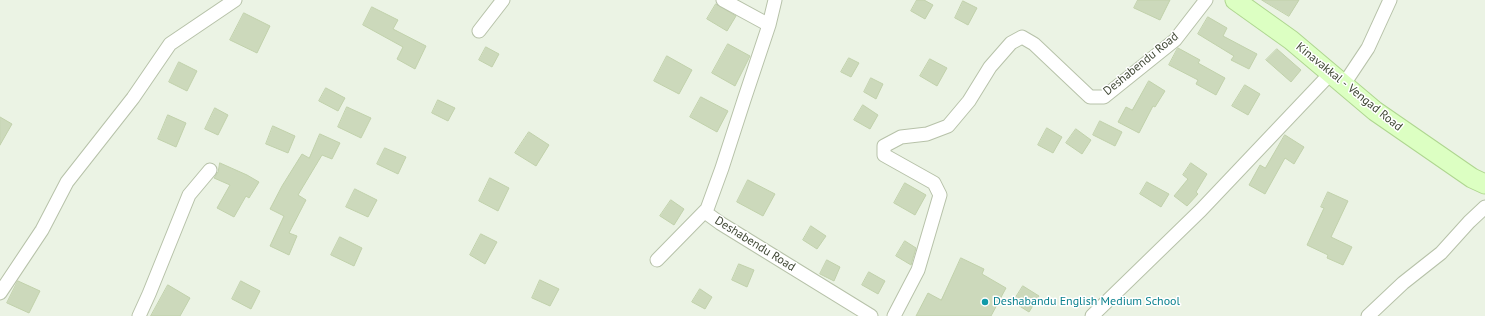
<!DOCTYPE html>
<style>
body{margin:0}
canvas{display:block;background:#ebf3e4}
</style>
<canvas width="1485" height="316"></canvas>
<script>
const ctx = document.querySelector('canvas').getContext('2d');
ctx.lineJoin = 'round';
function fill(path, color) { ctx.fillStyle = color; ctx.fill(path, 'evenodd'); }
function stroke(path, color, width, dash) { ctx.strokeStyle = color; ctx.lineWidth = width; ctx.lineCap = dash ? 'butt' : 'round'; ctx.setLineDash(dash || []); ctx.stroke(path); }
function write(font, color, halo, rows, align = 'center') {
  ctx.font = font + ' "PT Sans",sans-serif'; ctx.lineWidth = 3; ctx.setLineDash([]); ctx.textBaseline = 'middle'; ctx.strokeStyle = halo; ctx.fillStyle = color; for (const [text, x, y, turn = 0] of rows) {
    ctx.save(); ctx.translate(x, y); ctx.rotate((+turn || 0) * Math.PI / 180); ctx.textAlign = isNaN(turn) ? turn : align; if (halo) ctx.strokeText(text, 0, 0); ctx.fillText(text, 0, 0); ctx.restore();
  }
}
const building = new Path2D(`
 M 917,0 L 924,0 L 933,5 L 925,19 L 911,11 Z
 M 1138,0 L 1170,0 L 1160,20 L 1134,8 Z
 M 1262,0 L 1299,0 L 1289,16 Z
 M 963,1 L 977,8 L 968,25 L 955,18 Z
 M 716,4 L 736,16 L 727,31 L 707,19 Z
 M 372,7 L 398,20 L 393,29 L 426,46 L 415,69 L 397,59 L 403,47 L 363,25 Z
 M 244,13 L 270,26 L 257,53 L 230,40 Z
 M 1208,17 L 1227,28 L 1223,36 L 1257,54 L 1249,69 L 1231,60 L 1234,56 L 1198,34 Z
 M 728,44 L 750,56 L 735,86 L 712,73 Z
 M 486,47 L 499,54 L 492,67 L 479,60 Z
 M 1178,48 L 1200,60 L 1198,63 L 1225,78 L 1216,95 L 1196,84 L 1198,80 L 1169,65 Z
 M 1277,49 L 1301,70 L 1291,82 L 1266,60 Z
 M 667,56 L 692,70 L 679,94 L 654,81 Z
 M 849,58 L 859,63 L 851,77 L 841,72 Z
 M 930,59 L 947,68 L 937,86 L 920,76 Z
 M 179,62 L 197,71 L 187,91 L 169,82 Z
 M 871,78 L 883,84 L 876,99 L 864,92 Z
 M 1149,81 L 1165,91 L 1155,107 L 1153,106 L 1139,133 L 1118,122 L 1126,107 L 1132,110 Z
 M 1245,85 L 1260,94 L 1248,115 L 1232,106 Z
 M 326,88 L 345,98 L 338,111 L 319,101 Z
 M 701,97 L 728,111 L 717,132 L 690,117 Z
 M 438,100 L 455,108 L 448,121 L 432,113 Z
 M 863,105 L 878,115 L 870,129 L 854,120 Z
 M 347,107 L 371,118 L 361,138 L 338,127 Z
 M 215,108 L 228,115 L 218,135 L 205,129 Z
 M 168,115 L 186,123 L 176,147 L 158,139 Z
 M 0,117 L 12,124 L 0,145 Z
 M 1100,121 L 1122,132 L 1115,146 L 1093,135 Z
 M 273,126 L 295,136 L 288,153 L 266,144 Z
 M 1047,128 L 1062,137 L 1053,153 L 1038,145 Z
 M 1076,129 L 1091,140 L 1082,154 L 1066,143 Z
 M 529,132 L 549,145 L 536,166 L 515,153 Z
 M 320,134 L 340,143 L 332,159 L 322,155 L 298,195 L 306,200 L 289,233 L 297,236 L 289,255 L 270,246 L 284,216 L 270,209 L 282,186 L 302,154 L 309,158 Z
 M 1285,135 L 1304,147 L 1294,164 L 1285,158 L 1265,194 L 1249,185 L 1260,165 L 1265,168 Z
 M 385,148 L 406,157 L 398,174 L 377,164 Z
 M 220,163 L 247,175 L 259,182 L 249,198 L 246,196 L 234,217 L 217,208 L 230,185 L 214,178 L 218,172 Z
 M 1191,163 L 1207,174 L 1196,192 L 1198,194 L 1187,206 L 1174,196 L 1188,179 L 1183,175 Z
 M 490,178 L 509,188 L 498,211 L 479,201 Z
 M 748,180 L 775,194 L 763,216 L 737,202 Z
 M 1147,182 L 1169,194 L 1161,207 L 1140,194 Z
 M 905,183 L 926,195 L 915,215 L 894,203 Z
 M 355,189 L 377,200 L 368,217 L 346,207 Z
 M 1328,192 L 1348,201 L 1331,237 L 1352,247 L 1343,265 L 1327,258 L 1328,255 L 1307,245 L 1324,208 L 1321,207 Z
 M 671,200 L 684,209 L 674,225 L 660,216 Z
 M 811,226 L 826,236 L 817,249 L 803,240 Z
 M 481,234 L 497,242 L 485,264 L 470,255 Z
 M 340,237 L 362,248 L 354,266 L 331,255 Z
 M 905,241 L 916,248 L 911,265 L 896,256 Z
 M 961,258 L 984,269 L 982,274 L 1006,288 L 991,316 L 916,316 L 928,293 L 941,300 Z
 M 827,260 L 840,267 L 834,281 L 820,274 Z
 M 739,264 L 754,270 L 747,287 L 732,280 Z
 M 869,272 L 885,281 L 878,294 L 862,285 Z
 M 540,280 L 559,289 L 550,306 L 532,298 Z
 M 18,281 L 40,291 L 29,313 L 7,303 Z
 M 241,281 L 260,291 L 251,309 L 232,299 Z
 M 168,285 L 190,298 L 180,316 L 151,316 Z
 M 1023,286 L 1039,296 L 1029,312 L 1013,302 Z
 M 700,289 L 712,297 L 705,309 L 692,302 Z`);
const street = new Path2D(`
 M 723,0 L 769,25
 M 775,0 L 769,25 L 744,100 L 722,168 L 706,212 L 709,215 L 720,223 L 871,316
 M 479,31 L 503,0
 M 1344,84 L 1368,48 L 1390,0
 M 657,260 L 706,210
 M 0,293 L 42,230 L 67,182 L 133,98 L 170,44 L 235,0
 M 139,316 L 149,294 L 189,195 L 210,170
 M 894,316 L 918,270 L 940,195 L 934,183 L 884,155 L 884,146 L 901,137 L 927,134 L 948,126 L 969,101 L 990,67 L 1011,43 L 1022,37 L 1034,44 L 1090,97 L 1104,97 L 1175,40 L 1206,0
 M 1092,316 L 1201,210 L 1331,73
 M 1368,316 L 1403,283 L 1441,253 L 1469,222 L 1485,207`);
const secondary = new Path2D(`
 M 1235,0 L 1291,40 L 1375,111 L 1472,178 L 1485,184`);
const markers = [
 [985,302,4,"#0f9aa8"]
];
const streetNames = [
 ["Deshabendu Road",1141,64,-39],
 ["Kinavakkal - Vengad Road",1349,87,39],
 ["Deshabendu Road",755,244,32]
];
const cultureNames = [
 ["Deshabandu English Medium School",993,302]
];
fill(building, '#ccd9bb');
stroke(building, '#c1d1ab', 1);
stroke(street, '#b7c2a9', 15);
stroke(secondary, '#afd690', 21);
stroke(street, '#fff', 13);
stroke(secondary, '#dcffc2', 19);
for (const [x, y, r, color] of markers) { const dot = new Path2D(); dot.arc(x, y, r, 0, 2 * Math.PI); ctx.fillStyle = color; ctx.fill(dot); stroke(dot, '#fff', 1.5); }
write('12px', '#3e4633', '#fff', streetNames);
write('12px', '#0d838f', '#fff', cultureNames, 'left');
</script>
